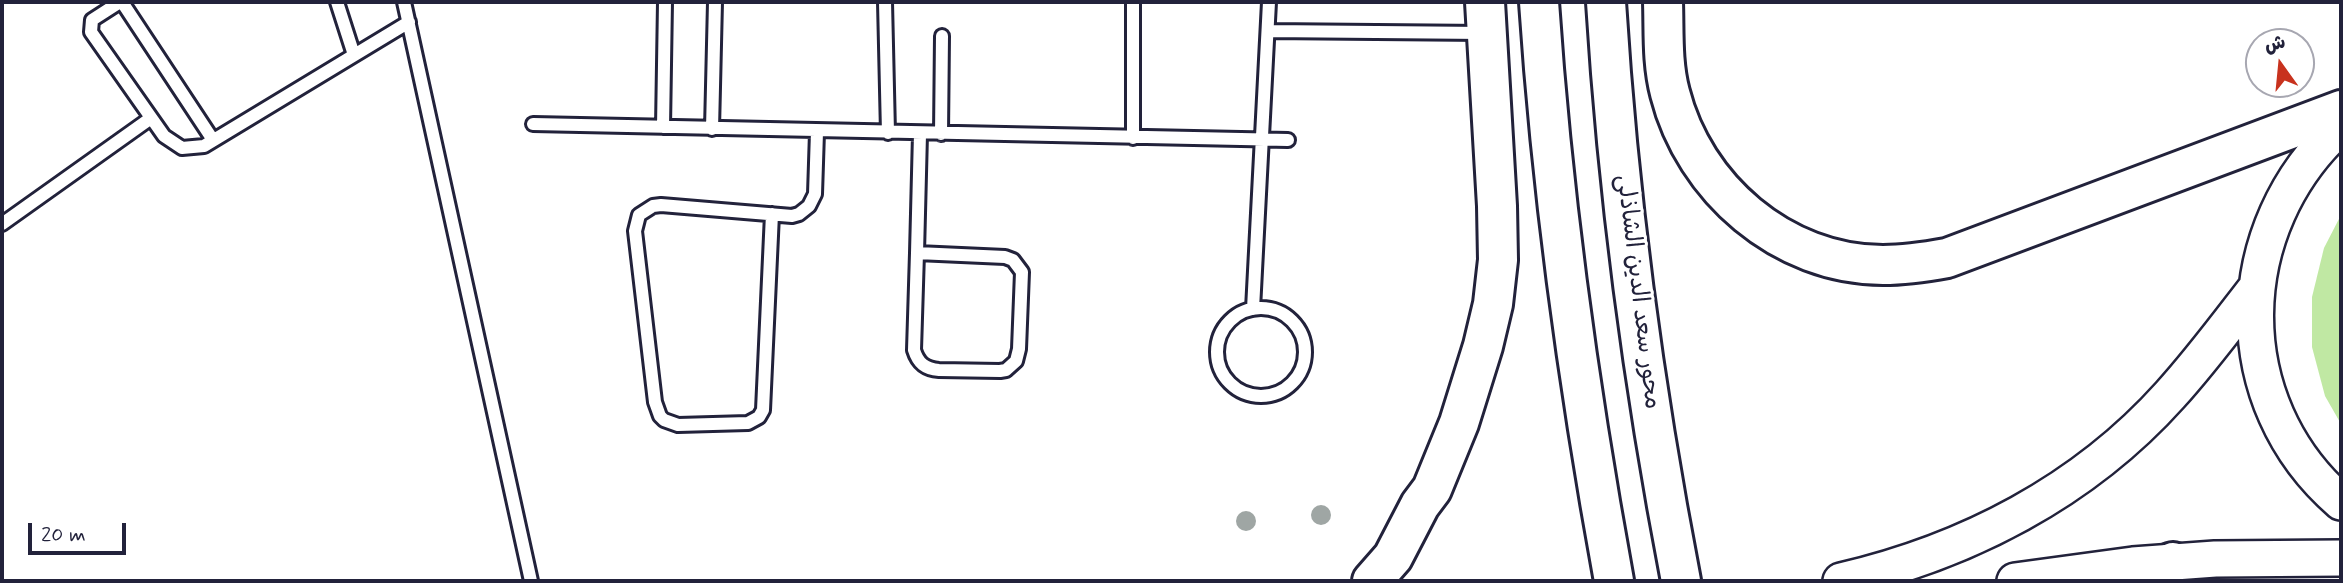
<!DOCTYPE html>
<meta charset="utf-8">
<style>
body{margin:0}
#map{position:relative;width:2343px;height:583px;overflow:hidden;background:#fff;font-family:Mynerve,"Playpen Sans Arabic",sans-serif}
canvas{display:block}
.frame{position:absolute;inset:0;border:4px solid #22223b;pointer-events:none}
.north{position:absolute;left:2245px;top:28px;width:70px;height:70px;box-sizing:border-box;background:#fff;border:2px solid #a7a7b1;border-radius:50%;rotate:345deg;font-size:19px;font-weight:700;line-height:28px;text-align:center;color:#22223b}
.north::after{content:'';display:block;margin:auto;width:24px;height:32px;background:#c8321e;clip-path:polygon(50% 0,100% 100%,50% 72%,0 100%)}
.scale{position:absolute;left:28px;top:523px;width:98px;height:32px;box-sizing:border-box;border:4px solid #22223b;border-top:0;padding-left:9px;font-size:21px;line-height:24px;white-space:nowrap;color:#22223b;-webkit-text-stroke:5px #fff;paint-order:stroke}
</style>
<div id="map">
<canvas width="2343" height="583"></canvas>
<div class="frame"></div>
<div class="north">ش</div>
<div class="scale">20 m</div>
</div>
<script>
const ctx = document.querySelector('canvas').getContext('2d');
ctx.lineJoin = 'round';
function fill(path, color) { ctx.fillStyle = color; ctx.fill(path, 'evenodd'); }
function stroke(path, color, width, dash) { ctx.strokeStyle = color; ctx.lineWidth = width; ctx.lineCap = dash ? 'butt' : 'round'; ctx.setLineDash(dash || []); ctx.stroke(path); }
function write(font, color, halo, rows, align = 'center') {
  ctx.font = font + ' Mynerve,"Playpen Sans Arabic",sans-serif'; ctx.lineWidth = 6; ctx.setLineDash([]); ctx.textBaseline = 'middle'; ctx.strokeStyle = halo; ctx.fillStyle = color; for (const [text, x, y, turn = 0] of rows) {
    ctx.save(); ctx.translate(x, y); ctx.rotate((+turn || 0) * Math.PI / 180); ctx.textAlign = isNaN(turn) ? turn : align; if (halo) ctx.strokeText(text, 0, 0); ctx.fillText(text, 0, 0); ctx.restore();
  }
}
const green = new Path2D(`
 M 2341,215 L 2341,424 L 2325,396 L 2312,347 L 2312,297 L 2324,248 Z`);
const lane = new Path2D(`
 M 120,2 L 92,20 L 91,32 L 164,136 L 182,148 L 204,146 L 409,22
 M 122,2 L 213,140
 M 337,2 L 354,55
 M 404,2 L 531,581
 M 885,2 L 888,133
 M 1268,31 L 1484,33
 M 533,124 L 1288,140
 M 663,127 L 665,2
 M 712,129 L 715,2
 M 941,134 L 942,36
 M 1133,138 L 1133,2
 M 772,214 L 763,410 L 759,417 L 748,423 L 678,425 L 664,420 L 660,416 L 655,402 L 635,231 L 639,215 L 653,206 L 661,205 L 792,216 L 799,214 L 809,206 L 815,194 L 817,132
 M 2,224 L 151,118
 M 917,253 L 914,350 C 918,363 925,369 939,370 L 1000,371 L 1006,370 L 1016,361 L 1019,349 L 1022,272 L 1013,260 L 1005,257 L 917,253 L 920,134
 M1217 352a44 44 0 1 1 88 0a44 44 0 1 1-88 0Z
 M 1253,309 L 1269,2`);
const secondary = new Path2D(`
 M 2341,126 C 2229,227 2225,402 2341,502
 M 1841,581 C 1966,552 2083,492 2170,395 C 2201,361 2229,323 2257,287
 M 2015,581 L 2133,565 L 2215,559 L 2341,558`);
const highway = new Path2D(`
 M 1539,2 C 1552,196 1579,390 1614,581
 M 1606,2 C 1618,196 1644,390 1681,581
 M 1663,2 C 1664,32 1662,63 1670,93 C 1694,188 1782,265 1883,265 C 1905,265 1925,262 1947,258 L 2341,110
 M 1372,581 L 1393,557 L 1420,505 L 1432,489 L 1459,423 L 1483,346 L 1493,304 L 1498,260 L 1497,206 L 1485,2
 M 2126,581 L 2173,562`);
const trees = [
 [1321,515],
 [1246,521]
];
const streetNames = [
 ["محور سعد الدين الشاذلى",1637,292,83]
];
fill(green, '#c0e8a3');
stroke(lane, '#22223b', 18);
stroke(secondary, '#22223b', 40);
stroke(highway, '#22223b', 44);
stroke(lane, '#fff', 12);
stroke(secondary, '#fff', 35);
stroke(highway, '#fff', 38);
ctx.fillStyle = '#9fa6a4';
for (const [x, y] of trees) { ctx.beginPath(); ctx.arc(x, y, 10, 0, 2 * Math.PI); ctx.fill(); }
write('24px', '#22223b', '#fff', streetNames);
</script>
